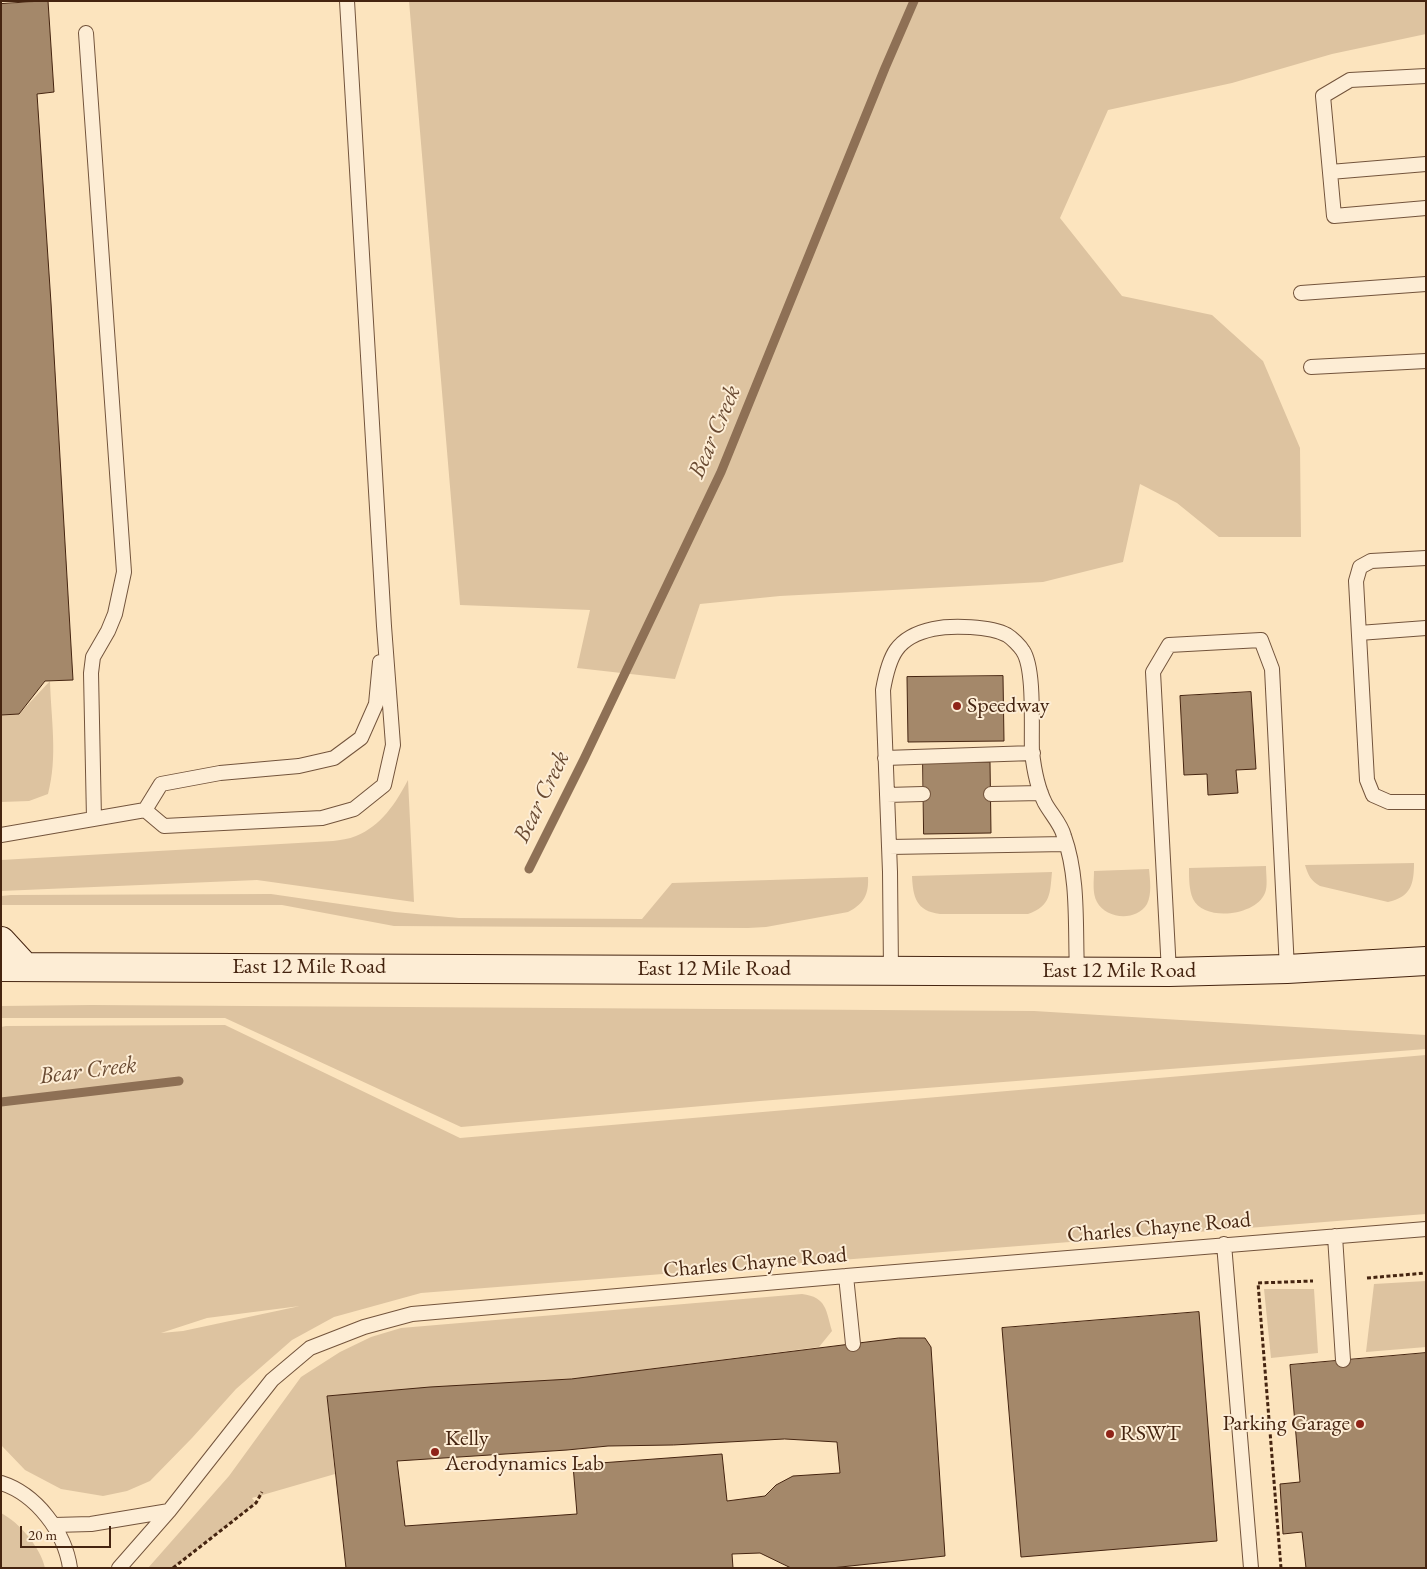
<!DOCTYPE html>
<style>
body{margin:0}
#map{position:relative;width:1427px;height:1569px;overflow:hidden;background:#fce4be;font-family:"EB Garamond",serif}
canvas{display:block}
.frame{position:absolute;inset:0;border:2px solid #452410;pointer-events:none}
.scale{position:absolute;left:20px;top:1526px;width:91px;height:22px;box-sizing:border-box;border:2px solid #452410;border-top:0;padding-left:6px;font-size:15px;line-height:18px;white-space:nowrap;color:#452410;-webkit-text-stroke:4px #fdedd5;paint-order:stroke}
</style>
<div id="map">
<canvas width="1427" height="1569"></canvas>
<div class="frame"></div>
<div class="scale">20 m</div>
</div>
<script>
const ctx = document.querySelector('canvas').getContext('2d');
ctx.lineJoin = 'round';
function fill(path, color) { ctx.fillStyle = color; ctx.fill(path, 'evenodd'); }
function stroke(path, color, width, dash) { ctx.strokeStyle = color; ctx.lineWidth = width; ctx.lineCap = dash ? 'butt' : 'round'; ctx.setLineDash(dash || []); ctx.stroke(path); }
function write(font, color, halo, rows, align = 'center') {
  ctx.font = font + ' "EB Garamond",serif'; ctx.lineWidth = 4; ctx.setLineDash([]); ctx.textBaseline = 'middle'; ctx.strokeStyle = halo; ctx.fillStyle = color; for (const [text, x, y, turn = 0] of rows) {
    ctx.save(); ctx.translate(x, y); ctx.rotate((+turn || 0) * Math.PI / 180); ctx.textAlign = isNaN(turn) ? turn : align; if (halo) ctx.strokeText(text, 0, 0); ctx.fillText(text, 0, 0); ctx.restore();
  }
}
const green = new Path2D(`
 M 409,1 L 1426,1 L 1426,34 L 1332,54 L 1232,83 L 1108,110 L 1060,218 L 1122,296 L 1212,315 L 1263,361 L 1300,448 L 1301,537 L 1219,537 L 1177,503 L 1140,484 L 1123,562 L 1043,582 L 780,596 L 700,604 L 675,679 L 577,668 L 590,610 L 460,605 Z
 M 50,681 C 51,719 58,757 48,794 L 29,801 L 1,802 L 1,715 L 19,714 Z
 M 408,780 L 414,902 L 257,880 L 1,891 L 1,860 L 333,841 C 340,840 349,839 356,836 C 381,826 396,803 408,780 Z
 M 1414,863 C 1414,884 1411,897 1388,902 L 1320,886 C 1311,881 1308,875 1305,865 Z
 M 1266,866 C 1266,875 1268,886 1265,893 C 1256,916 1204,922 1193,899 C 1189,890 1189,878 1189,868 Z
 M 1149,869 C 1150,880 1152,894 1147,904 C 1136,922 1106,919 1097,902 C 1092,893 1094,881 1094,871 Z
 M 1052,872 C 1050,893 1051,906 1028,914 L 940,914 C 916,911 913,897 912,876 Z
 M 868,877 C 869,894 864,904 848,912 L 766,927 L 748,928 L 394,926 L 282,905 L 1,905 L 1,896 L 11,895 L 271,894 L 395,912 L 459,918 L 642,919 L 672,883 Z
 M 92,1005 L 1034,1011 L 1426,1035 L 1426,1049 L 760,1101 L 461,1127 L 225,1018 L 1,1018 L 1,1006 Z
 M 225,1025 L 460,1138 L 1426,1055 L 1426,1214 L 421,1293 L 334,1317 L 292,1340 L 236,1389 L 192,1438 L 150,1481 L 127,1491 L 103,1496 L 61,1489 L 25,1470 L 1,1445 L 1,1027 L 6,1026 ZM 300,1306 L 183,1331 L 161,1333 L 207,1318 Z
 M 1426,1281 L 1426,1347 L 1366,1352 L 1374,1284 Z
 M 1264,1289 L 1314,1289 L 1318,1353 L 1271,1358 Z
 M 802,1294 C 827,1297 826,1311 832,1331 L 819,1347 L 571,1379 L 327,1396 L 335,1474 L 252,1498 L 256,1503 L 173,1568 L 148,1568 L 229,1476 L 301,1377 L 340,1352 L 371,1337 L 401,1328 Z
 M 1,1513 C 19,1522 41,1548 45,1568 L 1,1568 Z`);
const stream = new Path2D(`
 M 529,869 L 584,759 L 721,472 L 885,68 L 914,1
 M 1,1102 L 179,1081`);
const building = new Path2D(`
 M 48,1 L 54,92 L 37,94 L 51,303 L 73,680 L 45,681 L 19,714 L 1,715 L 1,4 Z
 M 1003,676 L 1004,741 L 908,742 L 907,677 Z
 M 1251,692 L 1256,769 L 1236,770 L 1238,793 L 1208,795 L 1207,774 L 1184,775 L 1180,696 Z
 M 923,762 L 990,762 L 991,833 L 924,834 Z
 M 1199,1312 L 1217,1541 L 1021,1557 L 1002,1328 Z
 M 899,1338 L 925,1338 L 931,1347 L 945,1556 L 831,1568 L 791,1568 L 760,1553 L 732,1554 L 733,1568 L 346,1568 L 327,1396 L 430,1387 L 571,1379 ZM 785,1439 L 837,1442 L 840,1473 L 793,1476 L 776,1485 L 765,1496 L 727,1501 L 722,1454 L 573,1465 L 577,1514 L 405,1526 L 397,1461 L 567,1450 L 608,1446 L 673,1445 Z
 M 1426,1353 L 1426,1568 L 1306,1568 L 1302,1532 L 1283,1534 L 1280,1484 L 1300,1482 L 1290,1365 Z`);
const path = new Path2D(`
 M 1367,1278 L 1426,1273
 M 173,1568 L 256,1503 L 262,1492
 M 1281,1568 L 1258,1283 L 1313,1281`);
const service = new Path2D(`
 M 86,33 L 124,572 L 115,614 L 108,631 L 93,657 L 91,673 L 94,819
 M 1426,76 L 1350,80 L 1323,96 L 1334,216 L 1426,208
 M 1330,172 L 1426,164
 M 1301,293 L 1426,284
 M 1311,367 L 1426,361
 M 1426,558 L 1371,561 L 1360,567 L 1356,581 L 1367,780 L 1373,795 L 1389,802 L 1426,802
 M 1359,633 L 1426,628
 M 885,758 L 1033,753
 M 991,794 L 1041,793
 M 887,795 L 923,794
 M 145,810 L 164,826 L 322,818 L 354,809 L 384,785 L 393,745 L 384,626 L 347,1
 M 1,835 L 145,810 L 161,784 L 220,773 L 299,766 L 334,758 L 361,738 L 376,704 L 380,662
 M 889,847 L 1066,844
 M 891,970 L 890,872 L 883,690 C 889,656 896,637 933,629 C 951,625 991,626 1007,635 C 1012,638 1020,646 1023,651 C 1035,669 1031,729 1032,752 C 1034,770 1037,787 1045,803 C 1051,814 1061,824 1064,836 C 1079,878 1075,927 1077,971
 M 1169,972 L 1153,672 L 1169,645 L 1261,640 L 1272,669 L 1287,969
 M 1335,1236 L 1343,1360
 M 1224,1244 L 1251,1568
 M 846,1276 L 853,1344
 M 1,1483 C 36,1494 65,1532 70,1568
 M 54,1525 L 91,1524 L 169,1511
 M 119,1568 L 169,1511 L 272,1380 L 310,1348 L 364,1327 L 412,1314 L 846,1276 L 1426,1229`);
const secondary = new Path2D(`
 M 1,941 L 24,966
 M 1,967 L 1169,972 L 1287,969 L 1426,961`);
const markers = [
 [957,706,5,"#8f2418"],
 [1360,1424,5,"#8f2418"],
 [1110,1434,5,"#8f2418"],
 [435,1452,5,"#8f2418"]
];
const poiNames = [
 ["Speedway",967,706],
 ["Parking Garage",1350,1424,"right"],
 ["RSWT",1120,1434],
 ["Kelly",445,1439],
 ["Aerodynamics Lab",445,1464]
];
const streetNames = [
 ["East 12 Mile Road",309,967],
 ["East 12 Mile Road",714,969],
 ["East 12 Mile Road",1119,971],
 ["Charles Chayne Road",1159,1228,-5],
 ["Charles Chayne Road",755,1263,-5]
];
const waterNames = [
 ["Bear Creek",715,432,-67],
 ["Bear Creek",542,797,-64],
 ["Bear Creek",88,1071,-7]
];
fill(green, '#ddc3a0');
stroke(stream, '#8e7055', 9);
fill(building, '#a4886a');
stroke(building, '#452410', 1);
stroke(service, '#73543c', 16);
stroke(secondary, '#452410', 30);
stroke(path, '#452410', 3, [4, 2.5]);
stroke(service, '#fdedd5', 14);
stroke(secondary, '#fdedd5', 28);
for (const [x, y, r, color] of markers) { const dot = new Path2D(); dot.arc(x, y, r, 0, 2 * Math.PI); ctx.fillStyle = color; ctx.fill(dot); stroke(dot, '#fdedd5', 2); }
write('22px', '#452410', '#fdedd5', poiNames, 'left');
write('22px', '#452410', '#fdedd5', streetNames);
write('italic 24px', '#694a32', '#fdedd5', waterNames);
</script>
